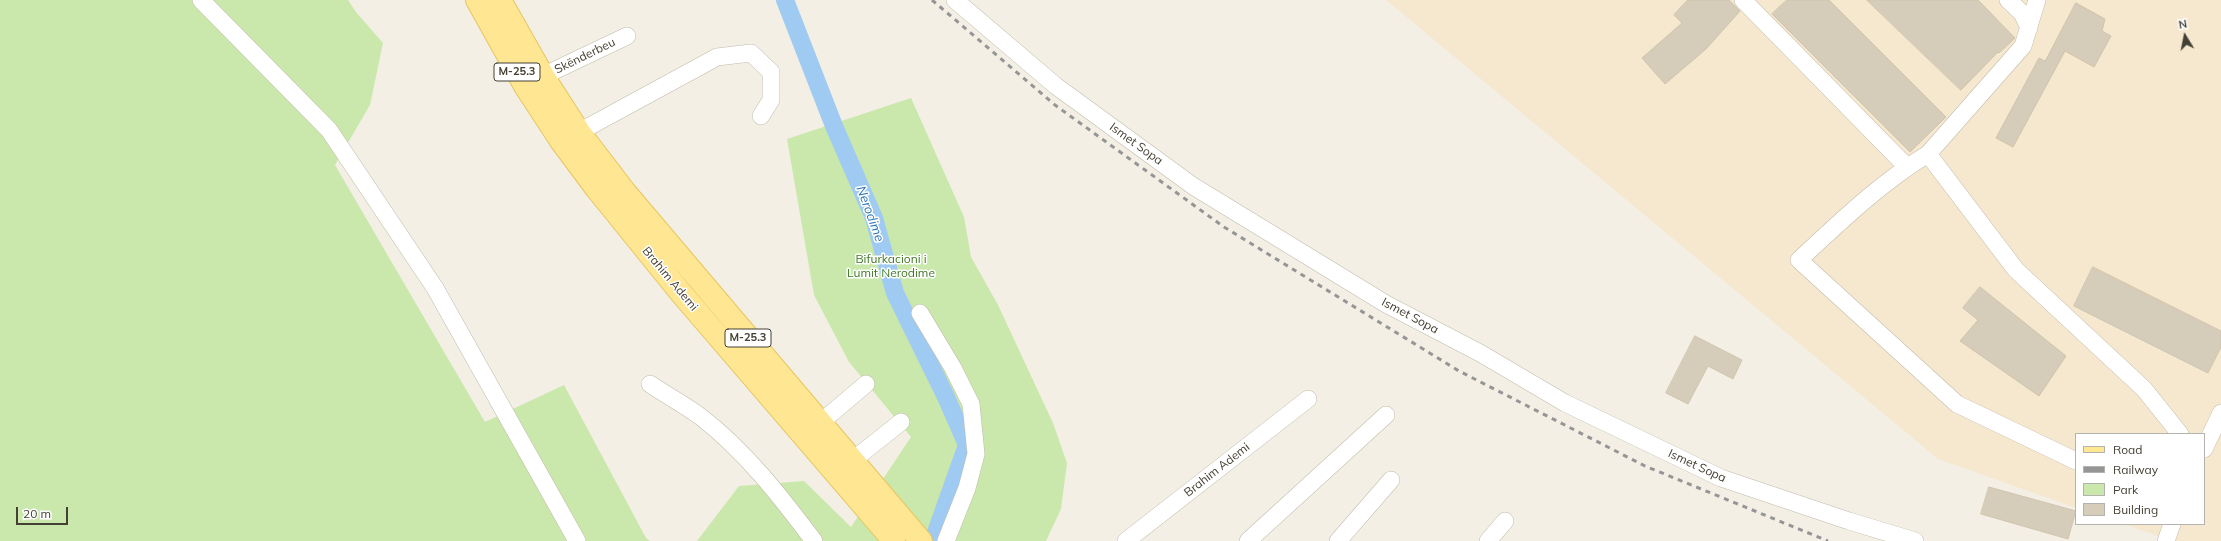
<!DOCTYPE html>
<meta charset="utf-8">
<style>
body{margin:0}
#map{position:relative;width:2221px;height:541px;overflow:hidden;background:#f3efe5;font-family:Mulish,sans-serif}
canvas{display:block}
.legend{position:absolute;left:2075px;top:433px;width:130px;height:92px;box-sizing:border-box;background:#fff;border:1px solid #b5b3ae;margin:0;padding:5px 7px;list-style:none;font-size:12px;color:#454034}
.legend li{display:flex;align-items:center;gap:8px;height:20px}
.legend b{width:20px;border:1px solid #b5b3ae}
.north{position:absolute;left:2165px;top:16px;width:40px;height:40px;-webkit-text-stroke:3px #fff;paint-order:stroke;rotate:350deg;font-size:11px;font-weight:700;line-height:16px;text-align:center;color:#454034}
.north::after{content:'';display:block;margin:auto;width:14px;height:18px;background:#454034;clip-path:polygon(50% 0,100% 100%,50% 72%,0 100%)}
.scale{position:absolute;left:16px;top:507px;width:52px;height:18px;box-sizing:border-box;border:2px solid #454034;border-top:0;padding-left:5px;font-size:12px;line-height:14px;white-space:nowrap;color:#454034;-webkit-text-stroke:3px #fff;paint-order:stroke}
</style>
<div id="map">
<canvas width="2221" height="541"></canvas>
<ul class="legend">
<li><b style="height:5px;background:#ffe692"></b>Road</li>
<li><b style="height:5px;background:#959595"></b>Railway</li>
<li><b style="height:11px;background:#cae8ac"></b>Park</li>
<li><b style="height:11px;background:#d5ccba"></b>Building</li>
</ul>
<div class="north">N</div>
<div class="scale">20 m</div>
</div>
<script>
const ctx = document.querySelector('canvas').getContext('2d');
ctx.lineJoin = 'round';
function fill(path, color) { ctx.fillStyle = color; ctx.fill(path, 'evenodd'); }
function stroke(path, color, width, dash) { ctx.strokeStyle = color; ctx.lineWidth = width; ctx.lineCap = dash ? 'butt' : 'round'; ctx.setLineDash(dash || []); ctx.stroke(path); }
function write(font, color, halo, rows, align = 'center') {
  ctx.font = font + ' Mulish,sans-serif'; ctx.lineWidth = 3; ctx.setLineDash([]); ctx.textBaseline = 'middle'; ctx.strokeStyle = halo; ctx.fillStyle = color; for (const [text, x, y, turn = 0] of rows) {
    ctx.save(); ctx.translate(x, y); ctx.rotate((+turn || 0) * Math.PI / 180); ctx.textAlign = isNaN(turn) ? turn : align; if (halo) ctx.strokeText(text, 0, 0); ctx.fillText(text, 0, 0); ctx.restore();
  }
}
const commercial = new Path2D(`
 M 1386,0 L 2221,0 L 2221,541 L 2172,541 L 2123,524 L 2204,524 L 2204,434 L 2076,434 L 2076,508 L 1938,459 Z`);
const green = new Path2D(`
 M 0,0 L 348,0 L 356,12 L 383,43 L 370,105 L 335,165 L 485,422 L 564,385 L 646,538 L 650,541 L 0,541 Z
 M 911,98 L 964,217 L 971,257 L 998,305 L 1053,423 L 1067,463 L 1061,509 L 1046,541 L 697,541 L 739,486 L 804,481 L 851,527 L 911,437 L 849,362 L 814,295 L 787,139 Z`);
const canal = new Path2D(`
 M 785,0 L 834,126 L 874,218 L 895,293 L 946,397 L 967,445 L 934,538`);
const building = new Path2D(`
 M 1688,0 L 1729,0 L 1740,11 L 1706,49 L 1665,84 L 1642,58 L 1682,23 L 1674,15 Z
 M 1787,0 L 1829,0 L 1946,117 L 1910,152 L 1772,14 Z
 M 1867,0 L 1978,0 L 2015,38 L 1999,53 L 1998,52 L 1961,90 Z
 M 2076,3 L 2105,19 L 2102,31 L 2111,36 L 2094,67 L 2065,51 L 2013,147 L 1996,138 L 2039,58 L 2045,61 Z
 M 2093,267 L 2221,331 L 2221,347 L 2208,373 L 2074,306 Z
 M 1980,287 L 2066,356 L 2039,396 L 1960,341 L 1978,320 L 1963,308 Z
 M 1695,336 L 1742,360 L 1733,379 L 1708,366 L 1688,404 L 1666,393 Z
 M 1989,487 L 2076,511 L 2068,539 L 1981,514 Z`);
const minor = new Path2D(`
 M 201,0 L 329,130 L 435,288 L 577,541
 M 955,0 L 1056,86 L 1193,186 L 1386,304 L 1480,353 L 1565,403 L 1721,478 L 1849,521 L 1915,541
 M 1743,0 L 1907,167
 M 2008,0 L 2022,13 L 2029,28
 M 2037,0 L 2023,46 L 1928,154 L 2016,270 L 2144,389 L 2180,434
 M 543,76 L 627,36
 M 579,132 L 717,57 L 751,53 L 771,72 L 771,100 L 761,116
 M 1928,154 C 1880,183 1840,222 1799,260 L 1957,404 L 2076,461
 M 920,313 L 953,368 L 971,404 L 976,454 L 967,488 L 946,541
 M 650,384 C 666,395 685,405 701,417 C 746,452 780,496 814,541
 M 820,423 L 866,384
 M 2204,449 L 2221,413
 M 852,461 L 901,422
 M 1126,541 L 1308,399
 M 1248,541 L 1386,415
 M 1338,541 L 1391,480
 M 1488,541 L 1505,521
 M 2166,541 L 2172,524`);
const major = new Path2D(`
 M 477,0 L 525,86 L 561,141 L 596,188 L 681,293 L 894,541
 M 500,0 L 543,76 L 579,132 L 625,192 L 921,541`);
const rail = new Path2D(`
 M 932,0 L 1055,105 L 1224,227 L 1459,371 L 1645,466 L 1828,541`);
const shields = [
 [517,72,46],
 [748,338,46]
];
const shieldNames = [
 ["M-25.3",517,72],
 ["M-25.3",748,338]
];
const streetNames = [
 ["Skënderbeu",585,56,-26],
 ["Ismet Sopa",1136,144,36],
 ["Brahim Ademi",670,279,50],
 ["Ismet Sopa",1410,316,28],
 ["Ismet Sopa",1697,466,25],
 ["Brahim Ademi",1217,470,-38]
];
const parkNames = [
 ["Bifurkacioni i",891,259],
 ["Lumit Nerodime",891,273]
];
const waterNames = [
 ["Nerodime",870,214,70]
];
fill(commercial, '#f6e8cf');
fill(green, '#cae8ac');
stroke(canal, '#9fcbf2', 18);
fill(building, '#d5ccba');
stroke(building, '#d0c4ad', 1);
stroke(minor, '#c1bbaa', 18);
stroke(major, '#e6c65f', 24);
stroke(minor, '#fff', 17);
stroke(major, '#ffe692', 22);
stroke(rail, '#959595', 3, [5, 5]);
for (const [x, y, w] of shields) { const box = new Path2D(); box.roundRect(x - w / 2, y - 9, w, 18, 3); ctx.fillStyle = '#fff'; ctx.fill(box); stroke(box, '#454034', 1); }
write('bold 11px', '#454034', null, shieldNames);
write('12px', '#454034', '#fff', streetNames);
write('12px', '#407826', '#fff', parkNames);
write('italic 13px', '#2b72b3', '#fff', waterNames);
</script>
